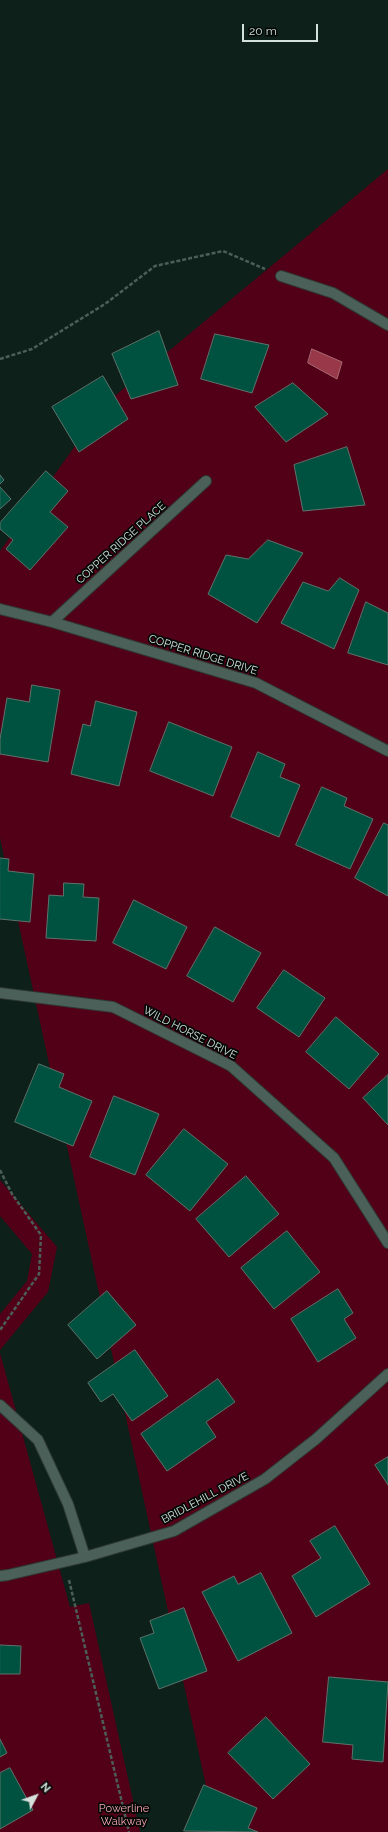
<!DOCTYPE html>
<style>
body{margin:0}
#map{position:relative;width:388px;height:1832px;overflow:hidden;background:#0d201a;font-family:Raleway,sans-serif}
canvas{display:block}
.north{position:absolute;left:16px;top:1776px;width:40px;height:40px;-webkit-text-stroke:3px #030806;paint-order:stroke;rotate:49deg;font-size:11px;font-weight:700;line-height:16px;text-align:center;color:#d4e0db}
.north::after{content:'';display:block;margin:auto;width:14px;height:18px;background:#d4e0db;clip-path:polygon(50% 0,100% 100%,50% 72%,0 100%)}
.scale{position:absolute;left:242px;top:24px;width:76px;height:18px;box-sizing:border-box;border:2px solid #d4e0db;border-top:0;padding-left:5px;font-size:12px;line-height:14px;white-space:nowrap;color:#d4e0db;-webkit-text-stroke:3px #030806;paint-order:stroke}
</style>
<div id="map">
<canvas width="388" height="1832"></canvas>
<div class="north">N</div>
<div class="scale">20 m</div>
</div>
<script>
const ctx = document.querySelector('canvas').getContext('2d');
ctx.lineJoin = 'round';
function fill(path, color) { ctx.fillStyle = color; ctx.fill(path, 'evenodd'); }
function stroke(path, color, width, dash) { ctx.strokeStyle = color; ctx.lineWidth = width; ctx.lineCap = dash ? 'butt' : 'round'; ctx.setLineDash(dash || []); ctx.stroke(path); }
function write(font, color, halo, rows, align = 'center') {
  ctx.font = font + ' Raleway,sans-serif'; ctx.lineWidth = 3.5; ctx.setLineDash([]); ctx.textBaseline = 'middle'; ctx.strokeStyle = halo; ctx.fillStyle = color; for (const [text, x, y, turn = 0] of rows) {
    ctx.save(); ctx.translate(x, y); ctx.rotate((+turn || 0) * Math.PI / 180); ctx.textAlign = isNaN(turn) ? turn : align; if (halo) ctx.strokeText(text, 0, 0); ctx.fillText(text, 0, 0); ctx.restore();
  }
}
const green = new Path2D(`
 M 388,169 L 388,1832 L 216,1832 L 0,838 L 0,551 L 105,404 Z
 M 0,1180 L 57,1247 L 48,1292 L 0,1350 L 0,1314 L 27,1281 L 32,1254 L 0,1216 Z
 M 0,1353 L 70,1607 L 89,1603 L 140,1832 L 0,1832 Z`);
const water = new Path2D(`
 M 312,349 L 342,362 L 337,379 L 308,363 Z`);
const building = new Path2D(`
 M 159,331 L 178,385 L 131,399 L 112,354 Z
 M 215,334 L 269,345 L 252,393 L 201,379 Z
 M 103,376 L 128,419 L 79,452 L 52,407 Z
 M 293,383 L 328,414 L 286,442 L 255,407 Z
 M 347,447 L 365,505 L 303,511 L 294,465 Z
 M 46,471 L 68,491 L 50,512 L 68,527 L 30,570 L 6,549 L 13,540 L 0,529 L 0,523 Z
 M 0,475 L 4,480 L 0,484 Z
 M 0,487 L 11,499 L 0,509 Z
 M 268,540 L 303,553 L 257,623 L 208,594 L 226,555 L 248,559 Z
 M 340,578 L 359,590 L 334,649 L 281,623 L 303,582 L 328,591 Z
 M 366,602 L 388,613 L 388,665 L 348,653 Z
 M 32,685 L 60,690 L 48,762 L 0,754 L 0,739 L 7,698 L 29,702 Z
 M 96,701 L 137,712 L 119,786 L 71,774 L 83,724 L 90,726 Z
 M 169,722 L 232,747 L 213,796 L 150,771 Z
 M 258,752 L 285,764 L 280,777 L 300,785 L 279,837 L 231,817 Z
 M 322,787 L 347,798 L 344,806 L 373,819 L 350,869 L 296,845 Z
 M 384,823 L 388,825 L 388,896 L 355,878 Z
 M 0,858 L 9,859 L 8,871 L 34,874 L 30,922 L 0,919 Z
 M 64,883 L 84,884 L 83,897 L 99,898 L 96,941 L 46,938 L 49,895 L 63,896 Z
 M 134,900 L 187,927 L 166,969 L 113,943 Z
 M 215,927 L 261,953 L 233,1002 L 187,976 Z
 M 284,970 L 325,998 L 299,1037 L 257,1008 Z
 M 336,1017 L 379,1054 L 349,1089 L 306,1052 Z
 M 39,1064 L 64,1074 L 59,1087 L 92,1101 L 73,1146 L 15,1122 Z
 M 388,1075 L 388,1125 L 363,1098 Z
 M 114,1096 L 159,1114 L 135,1175 L 90,1157 Z
 M 184,1129 L 228,1164 L 190,1211 L 146,1175 Z
 M 246,1176 L 279,1214 L 229,1257 L 196,1219 Z
 M 287,1231 L 320,1272 L 274,1309 L 241,1268 Z
 M 338,1289 L 353,1313 L 344,1319 L 356,1338 L 318,1362 L 291,1319 Z
 M 107,1291 L 136,1325 L 97,1359 L 68,1325 Z
 M 135,1350 L 168,1396 L 132,1421 L 113,1394 L 101,1402 L 88,1383 Z
 M 218,1379 L 235,1402 L 206,1422 L 216,1437 L 167,1471 L 141,1434 Z
 M 388,1457 L 388,1485 L 375,1465 Z
 M 335,1526 L 370,1584 L 316,1617 L 292,1576 L 321,1558 L 310,1541 Z
 M 261,1573 L 292,1633 L 238,1661 L 202,1592 L 234,1576 L 238,1584 Z
 M 184,1608 L 207,1671 L 159,1689 L 140,1638 L 154,1633 L 150,1621 Z
 M 0,1645 L 21,1646 L 20,1674 L 0,1674 Z
 M 329,1677 L 388,1682 L 383,1762 L 352,1759 L 353,1745 L 323,1742 Z
 M 266,1717 L 310,1764 L 273,1799 L 228,1753 Z
 M 0,1739 L 7,1753 L 0,1757 Z
 M 10,1768 L 33,1810 L 0,1829 L 0,1773 Z
 M 204,1785 L 257,1808 L 248,1828 L 258,1832 L 184,1831 Z`);
const path = new Path2D(`
 M 0,359 L 32,349 L 105,304 L 155,266 L 223,251 L 265,269
 M 0,1170 L 12,1194 L 41,1235 L 39,1274 L 0,1330
 M 69,1580 L 129,1832`);
const service = new Path2D(`
 M 281,276 L 333,293 L 388,325`);
const minor = new Path2D(`
 M 0,609 L 52,622 L 256,683 L 388,751
 M 52,622 L 206,481
 M 0,993 L 113,1007 L 231,1066 L 334,1158 L 388,1243
 M 0,1405 L 38,1440 L 68,1504 L 85,1557
 M 0,1576 L 8,1575 L 85,1557 L 174,1531 L 265,1479 L 316,1439 L 388,1374`);
const streetNames = [
 ["COPPER RIDGE PLACE",121,543,-42],
 ["COPPER RIDGE DRIVE",203,655,17],
 ["WILD HORSE DRIVE",190,1033,27],
 ["BRIDLEHILL DRIVE",205,1498,-28]
];
const parkNames = [
 ["Powerline",124,1809],
 ["Walkway",124,1822]
];
fill(green, '#510017');
fill(water, '#983848');
stroke(water, '#aa6a74', 1);
fill(building, '#005240');
stroke(building, '#5d736b', 1);
stroke(service, '#2f3934', 12);
stroke(minor, '#2f3934', 12);
stroke(path, '#4d5e58', 2.5, [4, 2]);
stroke(service, '#4b6058', 10);
stroke(minor, '#4b6058', 10);
write('11px', '#d4e0db', '#030806', streetNames);
write('11px', '#f8a8b0', '#030806', parkNames);
</script>
